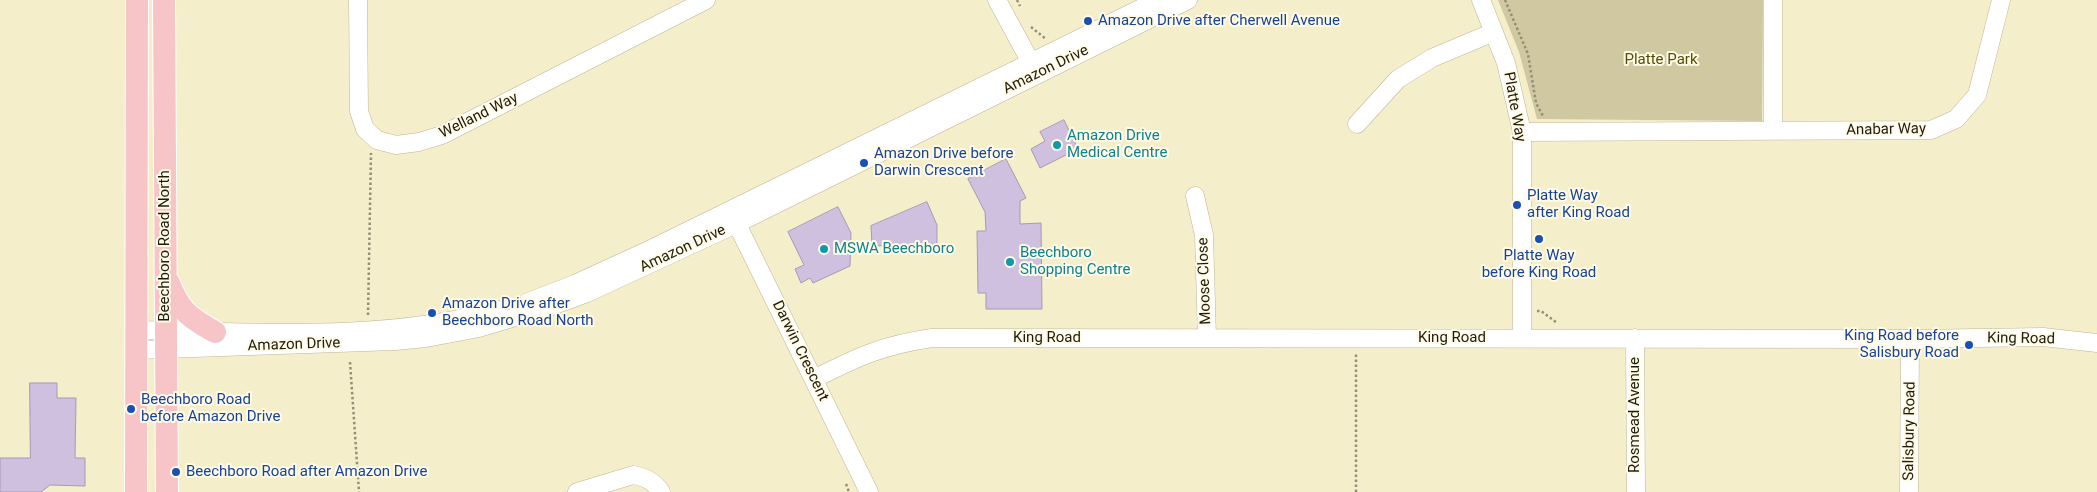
<!DOCTYPE html>
<style>
body{margin:0}
canvas{display:block;background:#f5eeca}
</style>
<canvas width="2097" height="492"></canvas>
<script>
const ctx = document.querySelector('canvas').getContext('2d');
ctx.lineJoin = 'round';
function fill(path, color) { ctx.fillStyle = color; ctx.fill(path, 'evenodd'); }
function stroke(path, color, width, dash) { ctx.strokeStyle = color; ctx.lineWidth = width; ctx.lineCap = dash ? 'butt' : 'round'; ctx.setLineDash(dash || []); ctx.stroke(path); }
function write(font, color, halo, rows, align = 'center') {
  ctx.font = font + ' Roboto,sans-serif'; ctx.lineWidth = 4; ctx.setLineDash([]); ctx.textBaseline = 'middle'; ctx.strokeStyle = halo; ctx.fillStyle = color; for (const [text, x, y, turn = 0] of rows) {
    ctx.save(); ctx.translate(x, y); ctx.rotate((+turn || 0) * Math.PI / 180); ctx.textAlign = isNaN(turn) ? turn : align; if (halo) ctx.strokeText(text, 0, 0); ctx.fillText(text, 0, 0); ctx.restore();
  }
}
const green = new Path2D(`
 M 1498,0 L 1763,0 L 1762,121 L 1537,119 L 1519,52 Z`);
const building = new Path2D(`
 M 1064,120 L 1078,149 L 1040,168 L 1031,149 L 1045,141 L 1040,132 Z
 M 1006,159 L 1026,198 L 1020,201 L 1020,224 L 1041,223 L 1042,309 L 986,309 L 986,293 L 978,293 L 977,231 L 986,231 L 985,212 L 968,179 Z
 M 927,202 L 937,225 L 937,244 L 872,246 L 871,226 Z
 M 838,207 L 851,233 L 850,266 L 813,283 L 810,278 L 801,283 L 795,269 L 804,265 L 788,232 Z
 M 30,383 L 57,383 L 57,398 L 76,398 L 75,458 L 85,458 L 85,486 L 50,485 L 41,492 L 0,492 L 0,458 L 30,458 Z`);
const path = new Path2D(`
 M 1017,0 L 1020,6
 M 1505,0 L 1528,54 L 1536,103 L 1543,116
 M 1031,27 L 1046,39
 M 1537,311 L 1541,311 L 1557,323
 M 368,315 L 371,153
 M 350,362 L 359,492
 M 846,484 L 849,492
 M 1356,492 L 1356,354`);
const minor = new Path2D(`
 M 358,0 L 359,111 L 365,129 L 377,140 L 396,145 L 419,142 L 442,135 L 706,0
 M 997,0 L 1036,72
 M 1481,0 L 1506,63 L 1522,132 L 1522,338
 M 1773,0 L 1773,131
 M 1357,124 L 1398,79 L 1432,58 L 1494,32
 M 1522,132 L 1931,130 L 1956,119 L 1977,95 L 2001,0
 M 1195,196 L 1204,235 L 1207,338
 M 731,212 L 869,492
 M 528,302 L 575,284 L 647,251 L 1158,0
 M 136,330 C 253,332 384,342 498,310
 M 1635,338 L 1636,492
 M 136,350 L 395,341 L 426,338 L 479,328 L 546,308 L 587,293 L 736,224 L 1188,0
 M 814,379 C 857,357 883,345 932,338 L 1910,339 L 2043,337 L 2097,343
 M 577,492 L 633,475 C 645,477 654,481 661,492
 M 1909,492 L 1910,339`);
const major = new Path2D(`
 M 164,0 L 167,492
 M 168,281 C 180,311 188,317 215,332
 M 136,492 L 137,0`);
const markers = [
 [1088,21,5,"#1a4fb4"],
 [1057,145,5,"#0f9aa8"],
 [864,163,5,"#1a4fb4"],
 [1517,205,5,"#1a4fb4"],
 [1539,239,5,"#1a4fb4"],
 [824,249,5,"#0f9aa8"],
 [1010,262,5,"#0f9aa8"],
 [432,313,5,"#1a4fb4"],
 [1969,345,5,"#1a4fb4"],
 [131,409,5,"#1a4fb4"],
 [176,472,5,"#1a4fb4"]
];
const transitNames = [
 ["Amazon Drive after Cherwell Avenue",1098,21],
 ["Amazon Drive before",874,154],
 ["Darwin Crescent",874,171],
 ["Platte Way",1527,196],
 ["after King Road",1527,213],
 ["Platte Way",1539,256,"center"],
 ["before King Road",1539,273,"center"],
 ["Amazon Drive after",442,304],
 ["Beechboro Road North",442,321],
 ["King Road before",1959,336,"right"],
 ["Salisbury Road",1959,353,"right"],
 ["Beechboro Road",141,400],
 ["before Amazon Drive",141,417],
 ["Beechboro Road after Amazon Drive",186,472]
];
const parkNames = [
 ["Platte Park",1661,60]
];
const streetNames = [
 ["Amazon Drive",1046,70,-26],
 ["Platte Way",1514,107,80],
 ["Welland Way",479,116,-26],
 ["Anabar Way",1886,130,-1],
 ["Beechboro Road North",165,246,-90],
 ["Amazon Drive",683,249,-25],
 ["Moose Close",1205,281,-92],
 ["King Road",1047,338],
 ["King Road",1452,338],
 ["King Road",2021,339,1],
 ["Amazon Drive",294,345,-2],
 ["Darwin Crescent",800,351,64],
 ["Rosmead Avenue",1635,415,-90],
 ["Salisbury Road",1910,431,-89]
];
const cultureNames = [
 ["Amazon Drive",1067,136],
 ["Medical Centre",1067,153],
 ["MSWA Beechboro",834,249],
 ["Beechboro",1020,253],
 ["Shopping Centre",1020,270]
];
fill(green, '#cfc8a0');
fill(building, '#cfc0df');
stroke(building, '#a798b6', 1);
stroke(minor, '#bdb694', 19);
stroke(major, '#fff', 24);
stroke(path, '#948f75', 2.5, [2.5, 2.5]);
stroke(minor, '#fff', 18);
stroke(major, '#f7c4c7', 22);
for (const [x, y, r, color] of markers) { const dot = new Path2D(); dot.arc(x, y, r, 0, 2 * Math.PI); ctx.fillStyle = color; ctx.fill(dot); stroke(dot, '#fffbe6', 2); }
write('15px', '#164399', '#fffbe6', transitNames, 'left');
write('15px', '#584c06', '#fffbe6', parkNames);
write('15px', '#1f1c0f', '#fffbe6', streetNames);
write('15px', '#0d838f', '#fffbe6', cultureNames, 'left');
</script>
